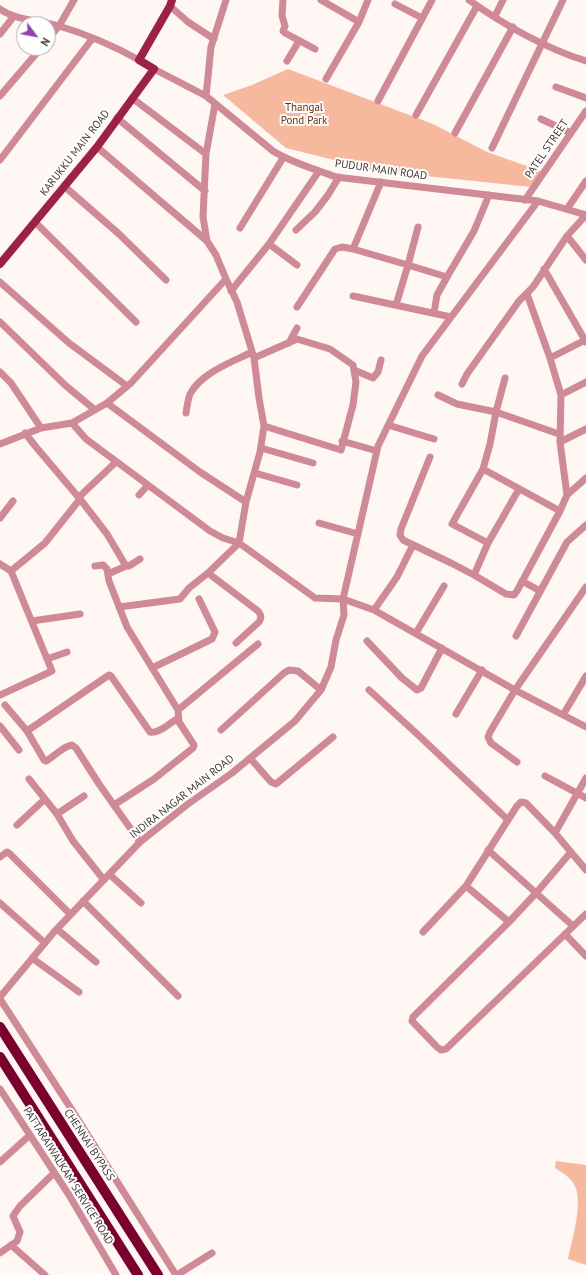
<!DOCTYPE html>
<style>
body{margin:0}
#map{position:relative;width:586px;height:1275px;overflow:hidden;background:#fef7f4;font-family:"PT Sans",sans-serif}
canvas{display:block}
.north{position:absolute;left:16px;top:16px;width:40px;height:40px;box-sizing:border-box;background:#fff;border:1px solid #b4afad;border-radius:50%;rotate:122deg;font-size:11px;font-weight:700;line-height:16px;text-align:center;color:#433731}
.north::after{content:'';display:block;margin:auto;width:14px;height:18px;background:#9241b0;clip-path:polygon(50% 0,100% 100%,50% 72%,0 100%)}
</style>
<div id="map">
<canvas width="586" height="1275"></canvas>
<div class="north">N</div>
</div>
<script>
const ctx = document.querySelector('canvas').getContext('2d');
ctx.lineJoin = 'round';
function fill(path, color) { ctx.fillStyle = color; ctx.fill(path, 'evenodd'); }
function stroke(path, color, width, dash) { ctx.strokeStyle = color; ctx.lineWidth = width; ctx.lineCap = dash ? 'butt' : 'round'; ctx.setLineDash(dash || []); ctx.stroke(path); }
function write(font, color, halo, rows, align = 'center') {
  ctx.font = font + ' "PT Sans",sans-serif'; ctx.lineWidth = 4; ctx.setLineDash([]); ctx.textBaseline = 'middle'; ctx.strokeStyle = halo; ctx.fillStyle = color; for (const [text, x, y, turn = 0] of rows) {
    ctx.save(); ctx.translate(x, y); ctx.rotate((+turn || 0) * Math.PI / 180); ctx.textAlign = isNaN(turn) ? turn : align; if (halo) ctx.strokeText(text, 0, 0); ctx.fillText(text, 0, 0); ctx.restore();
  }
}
const green = new Path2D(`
 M 288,69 L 433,124 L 487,152 L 541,171 L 531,187 L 360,169 L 346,163 L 286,148 L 223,95 L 252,85 Z
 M 556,1161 L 586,1165 L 586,1265 L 568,1259 C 572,1240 584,1201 574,1184 C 570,1177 563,1173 555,1168 Z`);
const minor = new Path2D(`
 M 283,0 L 282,16 L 285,26 L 283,31 L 285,33 L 315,49
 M 321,0 L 359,22
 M 469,0 C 502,24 547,49 586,61
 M 395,4 L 422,18
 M 170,6 L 188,22 L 214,39
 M 0,9 C 14,20 41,21 59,26 C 86,34 114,46 139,60
 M 495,16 L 503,0
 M 0,34 L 14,16
 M 48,39 L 59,26 L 74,0
 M 287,61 L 299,41
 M 154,69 L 206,96 L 273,151 C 292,163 315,169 336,177 L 538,201 L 586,215
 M 326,79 L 359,22 L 368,0
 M 556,87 L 586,98
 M 0,96 L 41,48
 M 206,96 L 211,47 L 226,0
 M 132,98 L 206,154
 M 378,101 L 432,0
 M 416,115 L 477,6
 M 117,118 L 205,191
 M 541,119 L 571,133
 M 455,133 L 513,27
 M 97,147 L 207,241
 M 492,148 L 563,0
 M 0,160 L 92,39
 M 64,186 L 119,234 L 166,280
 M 525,200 L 586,111
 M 538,201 L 422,356 L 378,446 L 343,599 L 374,610 L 515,690 L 586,727
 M 567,209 L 586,181
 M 35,222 L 136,322
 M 240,228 L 283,158
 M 296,230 L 315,212 L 328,195 L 339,177
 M 567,236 L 586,260
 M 353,249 L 408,265 L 418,227
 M 297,265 L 269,244 L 319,171
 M 544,269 L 586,342
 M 0,282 L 69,343 L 127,386
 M 231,291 L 269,244
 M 527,294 L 550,358 L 561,395 L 560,442 L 567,495 L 586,478
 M 353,296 L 451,317
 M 396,305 L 408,265 L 447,277 L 474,231 L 489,195
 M 297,307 L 335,249 L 342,247 L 353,249 L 381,182
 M 434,313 L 437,295 L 447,277
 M 0,322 L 65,385 L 95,410
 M 289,343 L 297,328
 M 254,358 L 297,339 L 330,349 L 353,365 L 356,382 L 353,405 L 341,450 L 264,426
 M 550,358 L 585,340
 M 354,370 L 373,378 L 378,372 L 381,360
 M 0,372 L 11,383 L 41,428 L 72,423 L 107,403 L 131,383 L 226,279
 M 462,384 L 467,374 L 519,301 L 533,287 L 567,236 L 586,215
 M 438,395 L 457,404 L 496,412 L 559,434
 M 561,395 L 586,382
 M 107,403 L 200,472 L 246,502
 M 186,413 C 187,407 188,399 190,394 C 201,373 232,362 252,352
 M 72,423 L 86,439 L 210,531 L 223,538 L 239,543 L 208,573 L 189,588 L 180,599 L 119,607
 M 388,425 L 434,439
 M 342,441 L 377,451
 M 560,442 L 586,429
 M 0,444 L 41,428
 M 261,448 L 313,463
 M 430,457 L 401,529 L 400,535 L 403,540 L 451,563 L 474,575
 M 483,469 L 560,511 L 567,495
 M 255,473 L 297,485
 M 519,489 L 488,543 L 474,575 L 506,594 L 514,595 L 517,591 L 560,511
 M 139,495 L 148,485
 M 79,497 L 116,462
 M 80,499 L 107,534 L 126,566
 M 0,518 L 13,501
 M 319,523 L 358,534
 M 488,543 L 452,524 L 483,469 L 490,444 L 496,412 L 505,378
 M 0,564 L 11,571 L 52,671 L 0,695
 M 95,566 L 103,565 L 107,569 L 109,581 L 127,627 L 178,710 L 179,722 L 194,745 L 193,748 L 154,779 L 114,805
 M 11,571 L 45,543 L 80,499 L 36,447 L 25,433
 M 208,573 L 258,611 C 261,615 262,617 259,622 L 236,643
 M 108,574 L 126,566 L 129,566 L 140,559
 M 522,581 L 540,591
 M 374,610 L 397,577 L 413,545
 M 32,621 L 80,614
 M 416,633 L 444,586
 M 516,636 L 567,542 L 586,525
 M 367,641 L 402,678 L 417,690 L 421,688 L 442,648
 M 47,659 L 67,652
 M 152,668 L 212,639 L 215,632 L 199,599
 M 369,690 L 415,732 L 508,820 L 517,806 L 521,802 L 526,803 L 555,833 L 586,778
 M 5,705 L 27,731 L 44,760 L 46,761 C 54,757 63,746 72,745 L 76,748 L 99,784 L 140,842
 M 178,710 L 258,644
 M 456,714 L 482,670
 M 563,715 L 586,676
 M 0,726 L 19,750
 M 221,730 L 284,673 L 289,670 L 298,671 L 321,690
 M 27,731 L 109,675 L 111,676 L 150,732 C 158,734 168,725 175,720 L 179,722
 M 250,758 L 271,782 L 276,784 L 333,737
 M 517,762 L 491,743 L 488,737 L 490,732 L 515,690 L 586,587
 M 545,776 L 586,798
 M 29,779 L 57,814 L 73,841 L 104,880
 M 57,814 L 84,796
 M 17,825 L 45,799
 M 555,833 L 586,870
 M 488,850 L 573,926
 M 571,852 L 537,892 L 509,922 L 413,1017 L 412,1021 L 437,1047 L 441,1050 L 446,1049 L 586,914
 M 0,857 L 7,852 L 10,854 L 70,914
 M 109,874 L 141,903
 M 466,886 L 509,922
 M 83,901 L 178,996
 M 0,903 L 45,943
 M 57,929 L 96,962
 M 423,932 L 466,886 L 508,820
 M 565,934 L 586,956
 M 32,958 L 79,992
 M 0,997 L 54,932 L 140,842 L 188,804 L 232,773 L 295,721 L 321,690 L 331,667 L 336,640 L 344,615 L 343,599 L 315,598 L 239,543 L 246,502 L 260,452 L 264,426 L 259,398 L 254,358 L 237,302 L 226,279 L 216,255 L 207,241 L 203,217 L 206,154 L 215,104
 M 0,999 L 70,1107 L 176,1275
 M 0,1089 L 69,1195 L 116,1275
 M 0,1162 L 30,1135
 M 11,1245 L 45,1275
 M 0,1253 L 17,1241 L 20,1232 L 13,1216 L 20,1206 L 54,1173
 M 177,1275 L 212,1253`);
const major = new Path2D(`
 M 0,264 L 97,147 L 154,69 L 139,60 L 170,6 L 172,0`);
const highway = new Path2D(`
 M 0,1027 L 158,1275
 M 0,1057 L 138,1275`);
const parkNames = [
 ["Thangal",304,108],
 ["Pond Park",304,121]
];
const streetNames = [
 ["PATEL STREET",547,149,-56],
 ["KARUKKU MAIN ROAD",75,153,-52],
 ["PUDUR MAIN ROAD",381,170,8],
 ["INDIRA NAGAR MAIN ROAD",182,797,-38],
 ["CHENNAI BYPASS",89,1145,57],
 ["PATTARAIWALKAM SERVICE ROAD",68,1176,58]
];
fill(green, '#f7b99d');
stroke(minor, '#cf8a95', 7);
stroke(major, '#9d2145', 8);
stroke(highway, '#7b002e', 10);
write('11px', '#692e0e', '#fff', parkNames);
write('11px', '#433731', '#fff', streetNames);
</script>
